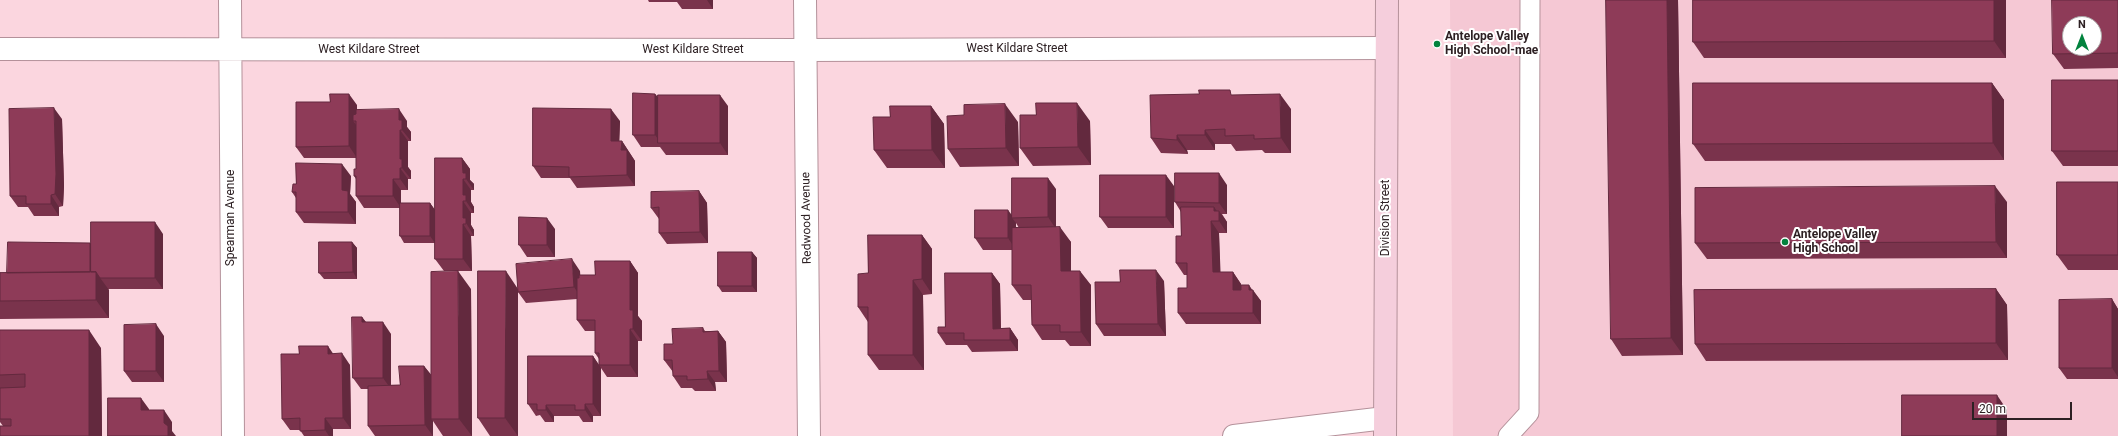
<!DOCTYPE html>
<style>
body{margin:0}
#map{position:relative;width:2118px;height:436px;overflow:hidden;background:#fbd6df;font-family:Roboto,sans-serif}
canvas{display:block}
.north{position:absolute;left:2062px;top:16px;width:40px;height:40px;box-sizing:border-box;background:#fff;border:1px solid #aba6a7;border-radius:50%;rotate:0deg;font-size:11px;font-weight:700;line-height:16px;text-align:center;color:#2d2023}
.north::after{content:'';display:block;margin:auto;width:14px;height:18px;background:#02833e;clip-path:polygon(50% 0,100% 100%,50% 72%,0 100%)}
.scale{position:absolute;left:1972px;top:402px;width:100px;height:18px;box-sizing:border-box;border:2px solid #2d2023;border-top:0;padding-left:5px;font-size:12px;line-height:14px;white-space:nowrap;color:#2d2023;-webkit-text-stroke:3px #fff;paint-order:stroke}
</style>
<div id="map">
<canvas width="2118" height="436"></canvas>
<div class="north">N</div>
<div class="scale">20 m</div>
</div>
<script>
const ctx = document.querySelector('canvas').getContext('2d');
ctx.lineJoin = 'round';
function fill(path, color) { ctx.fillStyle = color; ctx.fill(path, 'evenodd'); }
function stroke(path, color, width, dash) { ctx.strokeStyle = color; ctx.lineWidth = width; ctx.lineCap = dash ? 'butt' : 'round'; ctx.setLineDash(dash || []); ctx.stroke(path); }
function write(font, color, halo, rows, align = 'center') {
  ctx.font = font + ' Roboto,sans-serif'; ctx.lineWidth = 4; ctx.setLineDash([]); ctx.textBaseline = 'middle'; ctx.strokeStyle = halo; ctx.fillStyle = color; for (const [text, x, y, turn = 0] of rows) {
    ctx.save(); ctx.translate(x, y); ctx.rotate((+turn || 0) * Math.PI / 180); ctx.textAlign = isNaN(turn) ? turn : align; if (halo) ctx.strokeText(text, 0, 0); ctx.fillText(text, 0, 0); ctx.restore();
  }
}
const built = new Path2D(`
 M 1450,0 L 2118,0 L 2118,436 L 1453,436 ZM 2070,24 L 2094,24 L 2094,48 L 2070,48 Z`);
const service = new Path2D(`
 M 1508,436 L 1529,413 L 1530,0`);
const minor = new Path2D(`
 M 230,0 L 233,436
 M 805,0 L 809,436
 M 0,49 L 805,50 L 1386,48`);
const tertiary = new Path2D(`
 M 1234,436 L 1385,418`);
const secondary = new Path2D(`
 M 1385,436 L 1387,0`);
const wall = new Path2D(`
 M 648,0 L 713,0 L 713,9 L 682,9 L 677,2 L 649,2 Z
 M 1606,0 L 1678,0 L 1683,355 L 1622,356 L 1611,339 Z
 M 2006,0 L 2006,58 L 1704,58 L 1693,42 Z
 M 2118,0 L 2118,68 L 2064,69 L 2053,54 Z
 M 2118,80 L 2118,166 L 2063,166 L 2052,151 Z
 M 1992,83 L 2004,100 L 2004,160 L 1705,161 L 1693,144 Z
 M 655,94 L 658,97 L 728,106 L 728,155 L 666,155 L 660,147 L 641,147 L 633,135 Z
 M 1234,95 L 1291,109 L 1291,153 L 1265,153 L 1262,150 L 1236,151 L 1231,144 L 1215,144 L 1215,150 L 1187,150 L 1188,154 L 1161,153 L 1151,138 Z
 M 330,102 L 357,105 L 357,110 L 407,121 L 407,127 L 411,132 L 411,141 L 408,141 L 408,167 L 411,171 L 411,179 L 408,179 L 408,190 L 401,190 L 401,203 L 430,203 L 435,210 L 435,243 L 404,243 L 400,236 L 400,208 L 364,208 L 356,196 L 356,179 L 354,176 L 356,169 L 356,158 L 304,158 L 296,147 Z
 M 931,106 L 944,124 L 945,168 L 887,168 L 874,150 L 890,117 Z
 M 62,119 L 64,186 L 63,206 L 59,207 L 59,216 L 34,216 L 28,207 L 18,207 L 10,196 Z
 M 620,121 L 619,141 L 622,141 L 635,161 L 635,186 L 577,188 L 570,178 L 541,178 L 533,166 Z
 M 1090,121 L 1091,165 L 1033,166 L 1020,148 Z
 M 1018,122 L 1019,166 L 960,167 L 948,149 Z
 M 462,158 L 470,169 L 470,180 L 474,184 L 474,190 L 471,190 L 471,202 L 474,207 L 474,213 L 471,213 L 471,225 L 474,230 L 474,236 L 471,236 L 472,271 L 444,271 L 435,259 Z
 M 351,176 L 350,194 L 356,202 L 356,224 L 304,223 L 296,212 L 296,198 L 292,192 L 296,184 Z
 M 2118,182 L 2118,270 L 2068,270 L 2057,255 Z
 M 1227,185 L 1227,214 L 1222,214 L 1227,222 L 1227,233 L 1219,233 L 1220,272 L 1233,272 L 1241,284 L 1241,290 L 1252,290 L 1261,301 L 1261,324 L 1186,324 L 1178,313 L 1187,288 L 1187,275 L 1184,275 L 1176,263 L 1181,236 L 1181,212 L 1175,202 Z
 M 1174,186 L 1174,228 L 1108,228 L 1100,217 Z
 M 1056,189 L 1056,227 L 1071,242 L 1071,271 L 1091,285 L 1091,346 L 1070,346 L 1065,340 L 1042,340 L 1032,325 L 1031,300 L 1023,300 L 1012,285 L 1012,250 L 983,250 L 975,238 ZM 1016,223 L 1019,228 L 1016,228 Z
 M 699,191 L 707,203 L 708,243 L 667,244 L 659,233 L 659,219 L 651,208 Z
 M 2007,202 L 2007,258 L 1707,259 L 1695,243 Z
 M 555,229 L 555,257 L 527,257 L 519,245 Z
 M 163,234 L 163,289 L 108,289 L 109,290 L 109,318 L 0,319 L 0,273 L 7,273 L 90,243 L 91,244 Z
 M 922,235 L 932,249 L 932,294 L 923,295 L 924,370 L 879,370 L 868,355 L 868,322 L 858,307 L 868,273 Z
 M 352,242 L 357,248 L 357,279 L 324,279 L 319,273 Z
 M 752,252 L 757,258 L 757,292 L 722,292 L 718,286 Z
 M 630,261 L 638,273 L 638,316 L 642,321 L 642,341 L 638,341 L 638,377 L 607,377 L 599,365 L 599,359 L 595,353 L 595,331 L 585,331 L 577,320 L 577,299 L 526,303 L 518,292 L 518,290 L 518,436 L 490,436 L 478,418 L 518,288 L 580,271 L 580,275 L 595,275 Z
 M 992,273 L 1000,284 L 1001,328 L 1010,328 L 1018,340 L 1018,351 L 972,352 L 967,345 L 946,345 L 938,333 L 945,327 Z
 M 1164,281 L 1166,336 L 1104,336 L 1096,324 Z
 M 471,289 L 472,436 L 443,436 L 433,421 L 433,436 L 375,436 L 368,426 L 368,389 L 361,389 L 353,378 L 362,317 L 366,322 L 391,334 L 391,385 L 400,385 L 424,366 L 431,375 Z
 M 1996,289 L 2007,305 L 2008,360 L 1706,361 L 1695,344 Z
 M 2112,299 L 2118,309 L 2118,379 L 2067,379 L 2059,368 Z
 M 703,328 L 705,331 L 718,331 L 726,342 L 727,382 L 715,382 L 716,391 L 695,391 L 692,388 L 681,388 L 673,376 L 673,372 L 664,360 L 673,344 Z
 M 0,330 L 101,348 L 102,436 L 0,436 L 3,426 L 0,422 Z
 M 164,336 L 164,382 L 132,382 L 124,371 Z
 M 333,354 L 350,365 L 351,429 L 333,429 L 333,436 L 304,436 L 300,430 L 290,430 L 282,419 Z
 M 593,356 L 601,368 L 601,416 L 593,416 L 593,422 L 583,422 L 579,416 L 554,416 L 554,422 L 545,422 L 540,415 L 536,416 L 528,404 Z`);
const shadedWall = new Path2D(`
 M 707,0 L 713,0 L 713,9 Z
 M 1667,0 L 1678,0 L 1683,355 L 1671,338 Z
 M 1994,0 L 2006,0 L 2006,58 L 1994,41 Z
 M 1992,83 L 2004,100 L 2004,160 L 1993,143 Z
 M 349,94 L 357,105 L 357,123 L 356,121 L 353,121 L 357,126 L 357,158 L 349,146 Z
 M 655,94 L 664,105 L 661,143 L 655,135 Z
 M 1280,94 L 1291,109 L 1291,153 L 1281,138 Z
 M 720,95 L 728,106 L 728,155 L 720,143 Z
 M 1077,103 L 1090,121 L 1091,165 L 1078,147 Z
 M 1005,104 L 1018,122 L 1019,166 L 1006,148 Z
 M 931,106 L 944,124 L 945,168 L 932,150 Z
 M 54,108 L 62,119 L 64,186 L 63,206 L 55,194 Z
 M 399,109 L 407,121 L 407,127 L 411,132 L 411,141 L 402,130 L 399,120 Z
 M 611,109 L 620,121 L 619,153 L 611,141 Z
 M 400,130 L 408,141 L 408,167 L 411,171 L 411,179 L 402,168 L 400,159 Z
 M 1205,130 L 1215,144 L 1215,150 L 1205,135 Z
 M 1177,135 L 1187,150 L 1188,154 L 1177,140 Z
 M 622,141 L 635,161 L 635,186 L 627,175 L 621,150 Z
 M 462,158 L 470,169 L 470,180 L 474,184 L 474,190 L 466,179 L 463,173 Z
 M 342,164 L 351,176 L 350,194 L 356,202 L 356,224 L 348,212 L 342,190 Z
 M 400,168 L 408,179 L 408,190 L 400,179 Z
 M 1219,173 L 1227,185 L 1227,214 L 1219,203 Z
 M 1166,175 L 1174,186 L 1174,228 L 1166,217 Z
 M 1048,178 L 1056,189 L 1056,229 L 1048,217 Z
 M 393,179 L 401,190 L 401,208 L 393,196 Z
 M 463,179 L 471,190 L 471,202 L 474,207 L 474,213 L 466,201 L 463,195 Z
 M 1995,186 L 2007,202 L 2007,258 L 1996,242 Z
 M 699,191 L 707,203 L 708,243 L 700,232 Z
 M 51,195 L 59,207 L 59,216 L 51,204 Z
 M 463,201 L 471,213 L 471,225 L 474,230 L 474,236 L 463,218 Z
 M 430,203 L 435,210 L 435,243 L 430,236 Z
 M 1214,207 L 1219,214 L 1219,211 L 1227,222 L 1227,233 L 1219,221 L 1214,211 Z
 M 1008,210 L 1014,218 L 1012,218 L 1016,223 L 1016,250 L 1008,238 Z
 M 547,218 L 555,229 L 555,257 L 547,245 Z
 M 1211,221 L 1219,233 L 1221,284 L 1213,272 Z
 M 155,222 L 163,234 L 163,289 L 155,278 Z
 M 463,224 L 471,236 L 472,271 L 463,259 Z
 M 1060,227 L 1071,242 L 1071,285 L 1061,271 Z
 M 922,235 L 932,249 L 932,294 L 922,279 Z
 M 352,242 L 357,248 L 357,279 L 353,272 Z
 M 90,243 L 98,254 L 98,275 L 109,290 L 109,318 L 96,300 L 90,274 Z
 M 752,252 L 757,258 L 757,292 L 752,286 Z
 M 572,259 L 580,271 L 582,299 L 574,287 Z
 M 630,261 L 638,273 L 638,316 L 642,321 L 642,341 L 633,329 L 630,310 Z
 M 1156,270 L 1164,281 L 1166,336 L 1158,324 Z
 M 458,271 L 471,289 L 472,436 L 459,419 Z
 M 506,271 L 518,289 L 518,436 L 505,418 Z
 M 1080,271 L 1091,285 L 1091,346 L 1081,332 Z
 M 1233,272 L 1241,284 L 1241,301 L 1233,290 Z
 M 992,273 L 1000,284 L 1001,340 L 993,329 Z
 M 913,280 L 923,295 L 924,370 L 913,355 Z
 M 1249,285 L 1253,291 L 1253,290 L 1261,301 L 1261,324 L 1253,313 L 1249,290 Z
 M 1996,289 L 2007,305 L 2008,360 L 1996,343 Z
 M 2112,299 L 2118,309 L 2118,377 L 2112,368 Z
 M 362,317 L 370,328 L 362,322 Z
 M 383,322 L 391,334 L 391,389 L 383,378 Z
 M 156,324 L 164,336 L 164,382 L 156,371 Z
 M 1010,328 L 1018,340 L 1018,351 L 1010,340 Z
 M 630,329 L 638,341 L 638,377 L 630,365 Z
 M 89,330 L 101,348 L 102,436 L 89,436 Z
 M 718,331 L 726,342 L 727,382 L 719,371 Z
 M 328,346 L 336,358 L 328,354 Z
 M 342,353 L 350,365 L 351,429 L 343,418 Z
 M 593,356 L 601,368 L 601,416 L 593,404 Z
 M 424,366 L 433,377 L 431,419 L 433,421 L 433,436 L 425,425 Z
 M 707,371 L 715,382 L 716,391 L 708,379 Z
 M 1997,395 L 2007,410 L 2007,436 L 1997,436 Z
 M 141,398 L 149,409 L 149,422 L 141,410 Z
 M 585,404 L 593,416 L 593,422 L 585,410 Z
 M 546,405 L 554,416 L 554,422 L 546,410 Z
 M 164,410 L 172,422 L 172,431 L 176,436 L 168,436 L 164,423 Z
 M 325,418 L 333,429 L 333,436 L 329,436 L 325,430 Z`);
const building = new Path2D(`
 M 1606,0 L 1667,0 L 1671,338 L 1611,339 Z
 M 1693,0 L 1994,0 L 1994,41 L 1693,42 Z
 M 2052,0 L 2118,0 L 2118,53 L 2053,54 ZM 2070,24 L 2094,24 L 2094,48 L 2070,48 Z
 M 2052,80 L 2118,80 L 2118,151 L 2052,151 Z
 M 1693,83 L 1992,83 L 1993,143 L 1693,144 Z
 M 1199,90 L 1230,90 L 1231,95 L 1280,94 L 1281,138 L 1254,139 L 1254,135 L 1225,136 L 1225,129 L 1205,130 L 1205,135 L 1177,135 L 1177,140 L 1151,138 L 1150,95 L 1199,94 Z
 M 633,93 L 655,94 L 655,135 L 633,135 Z
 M 330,94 L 349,94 L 349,146 L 296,147 L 296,102 L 330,102 Z
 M 658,95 L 720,95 L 720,143 L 658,143 Z
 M 1036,103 L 1077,103 L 1078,147 L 1020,148 L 1020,115 L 1036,115 Z
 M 1005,104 L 1006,148 L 948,149 L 947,116 L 964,115 L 964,105 Z
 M 890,106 L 931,106 L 932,150 L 874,150 L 873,117 L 890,117 Z
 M 54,108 L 56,174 L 55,194 L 51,195 L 51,204 L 26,204 L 26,196 L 10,196 L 9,109 Z
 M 533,108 L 611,109 L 611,141 L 622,141 L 621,150 L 627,150 L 627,175 L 569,177 L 569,167 L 533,166 Z
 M 399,109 L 399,120 L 402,120 L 402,130 L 400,130 L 400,159 L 402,159 L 402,168 L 400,168 L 400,179 L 393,179 L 393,196 L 356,196 L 356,176 L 354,176 L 354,169 L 356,169 L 356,121 L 353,121 L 353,115 L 356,114 L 356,110 Z
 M 435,158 L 462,158 L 463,173 L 466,173 L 466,179 L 463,179 L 463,195 L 466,195 L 466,201 L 463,201 L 463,218 L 466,218 L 466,224 L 463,224 L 463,259 L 435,259 Z
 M 296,163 L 342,164 L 342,190 L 348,191 L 348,212 L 296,212 L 296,192 L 292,192 L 293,184 L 296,184 Z
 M 1175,173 L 1219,173 L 1219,203 L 1175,202 Z
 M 1100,175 L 1166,175 L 1166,217 L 1100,217 Z
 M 1012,178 L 1048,178 L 1048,217 L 1012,218 Z
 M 2057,182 L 2118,182 L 2118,255 L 2057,255 Z
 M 1995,186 L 1996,242 L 1695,243 L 1695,188 Z
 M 699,191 L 700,232 L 659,233 L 659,207 L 651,208 L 651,192 Z
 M 400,203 L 430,203 L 430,236 L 400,236 Z
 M 1181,207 L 1214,207 L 1214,211 L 1219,211 L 1219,221 L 1211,221 L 1213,272 L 1233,272 L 1233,290 L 1241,290 L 1241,285 L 1249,285 L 1249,290 L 1253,290 L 1253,313 L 1178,313 L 1178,288 L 1187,288 L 1187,263 L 1176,263 L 1176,236 L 1181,236 Z
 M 975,210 L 1008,210 L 1008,238 L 975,238 Z
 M 519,217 L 547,218 L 547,245 L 519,245 Z
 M 91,222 L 155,222 L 155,278 L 100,278 L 96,272 L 91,272 Z
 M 1060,227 L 1061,271 L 1080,271 L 1081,332 L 1060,332 L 1060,325 L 1032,325 L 1031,285 L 1012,285 L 1012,228 Z
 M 868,235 L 922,235 L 922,279 L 913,280 L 913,355 L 868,355 L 868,307 L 858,307 L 858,274 L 868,273 Z
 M 8,242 L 90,243 L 90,272 L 7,273 Z
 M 319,242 L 352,242 L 353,272 L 319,273 Z
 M 718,252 L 752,252 L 752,286 L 718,286 Z
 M 572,259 L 574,287 L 518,292 L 516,264 Z
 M 595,261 L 630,261 L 630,310 L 633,310 L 633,329 L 630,329 L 630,365 L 599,365 L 599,353 L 595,353 L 595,320 L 577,320 L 577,278 L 579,278 L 579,275 L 595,275 Z
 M 1120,270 L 1156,270 L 1158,324 L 1096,324 L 1095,282 L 1120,282 Z
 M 458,271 L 459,419 L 431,419 L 431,272 Z
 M 478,271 L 506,271 L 505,418 L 478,418 Z
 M 96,272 L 96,300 L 0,301 L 0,273 Z
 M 945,273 L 992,273 L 993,329 L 1010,328 L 1010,340 L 964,340 L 964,333 L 938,333 L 938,327 L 945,327 Z
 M 1996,289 L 1996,343 L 1695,344 L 1694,290 Z
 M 2112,299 L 2112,368 L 2059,368 L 2059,300 Z
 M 352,317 L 362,317 L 362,322 L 383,322 L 383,378 L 353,378 Z
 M 156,324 L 156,371 L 124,371 L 124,325 Z
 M 703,328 L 703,332 L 718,331 L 719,371 L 707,371 L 708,379 L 687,380 L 687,376 L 673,376 L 672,360 L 664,360 L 664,344 L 673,344 L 672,329 Z
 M 0,330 L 89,330 L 89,436 L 0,436 L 0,426 L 11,426 L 11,419 L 0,419 L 0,388 L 25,387 L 25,374 L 0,375 Z
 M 299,346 L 328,346 L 328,354 L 342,353 L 343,418 L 325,418 L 325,430 L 300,431 L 300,418 L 282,419 L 281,354 L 299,354 Z
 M 528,356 L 593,356 L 593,404 L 585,404 L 585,410 L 575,410 L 575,405 L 546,405 L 546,410 L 537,410 L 537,404 L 528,404 Z
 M 399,366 L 424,366 L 425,425 L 368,426 L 368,386 L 400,385 Z
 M 1902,395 L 1997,395 L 1997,436 L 1902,436 Z
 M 108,398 L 141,398 L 141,410 L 164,410 L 164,423 L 168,426 L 168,436 L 108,436 Z`);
const markers = [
 [1437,44,4,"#02833e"],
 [1785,242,4,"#02833e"]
];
const poiNames = [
 ["Antelope Valley",1445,37],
 ["High School-mae",1445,51],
 ["Antelope Valley",1793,235],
 ["High School",1793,249]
];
const streetNames = [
 ["West Kildare Street",1017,49],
 ["West Kildare Street",369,50],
 ["West Kildare Street",693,50],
 ["Spearman Avenue",231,218,-90],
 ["Redwood Avenue",807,218,-91],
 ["Division Street",1386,218,-90]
];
fill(built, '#f5c8d4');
stroke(service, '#b4919a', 21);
stroke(minor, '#b4919a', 24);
stroke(tertiary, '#b4919a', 24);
stroke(secondary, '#b4919a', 24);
stroke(service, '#fff', 19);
stroke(minor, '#fff', 22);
stroke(tertiary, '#fff', 22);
stroke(secondary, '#f5cedc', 22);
fill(wall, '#7a334c');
fill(shadedWall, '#63293e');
fill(building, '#8e3b58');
stroke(building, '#63293e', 1);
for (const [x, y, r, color] of markers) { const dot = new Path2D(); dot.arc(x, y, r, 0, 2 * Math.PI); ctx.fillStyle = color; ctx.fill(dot); stroke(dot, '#fff', 1.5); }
write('bold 12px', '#2d2023', '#fff', poiNames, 'left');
write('12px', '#2d2023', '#fff', streetNames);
</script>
